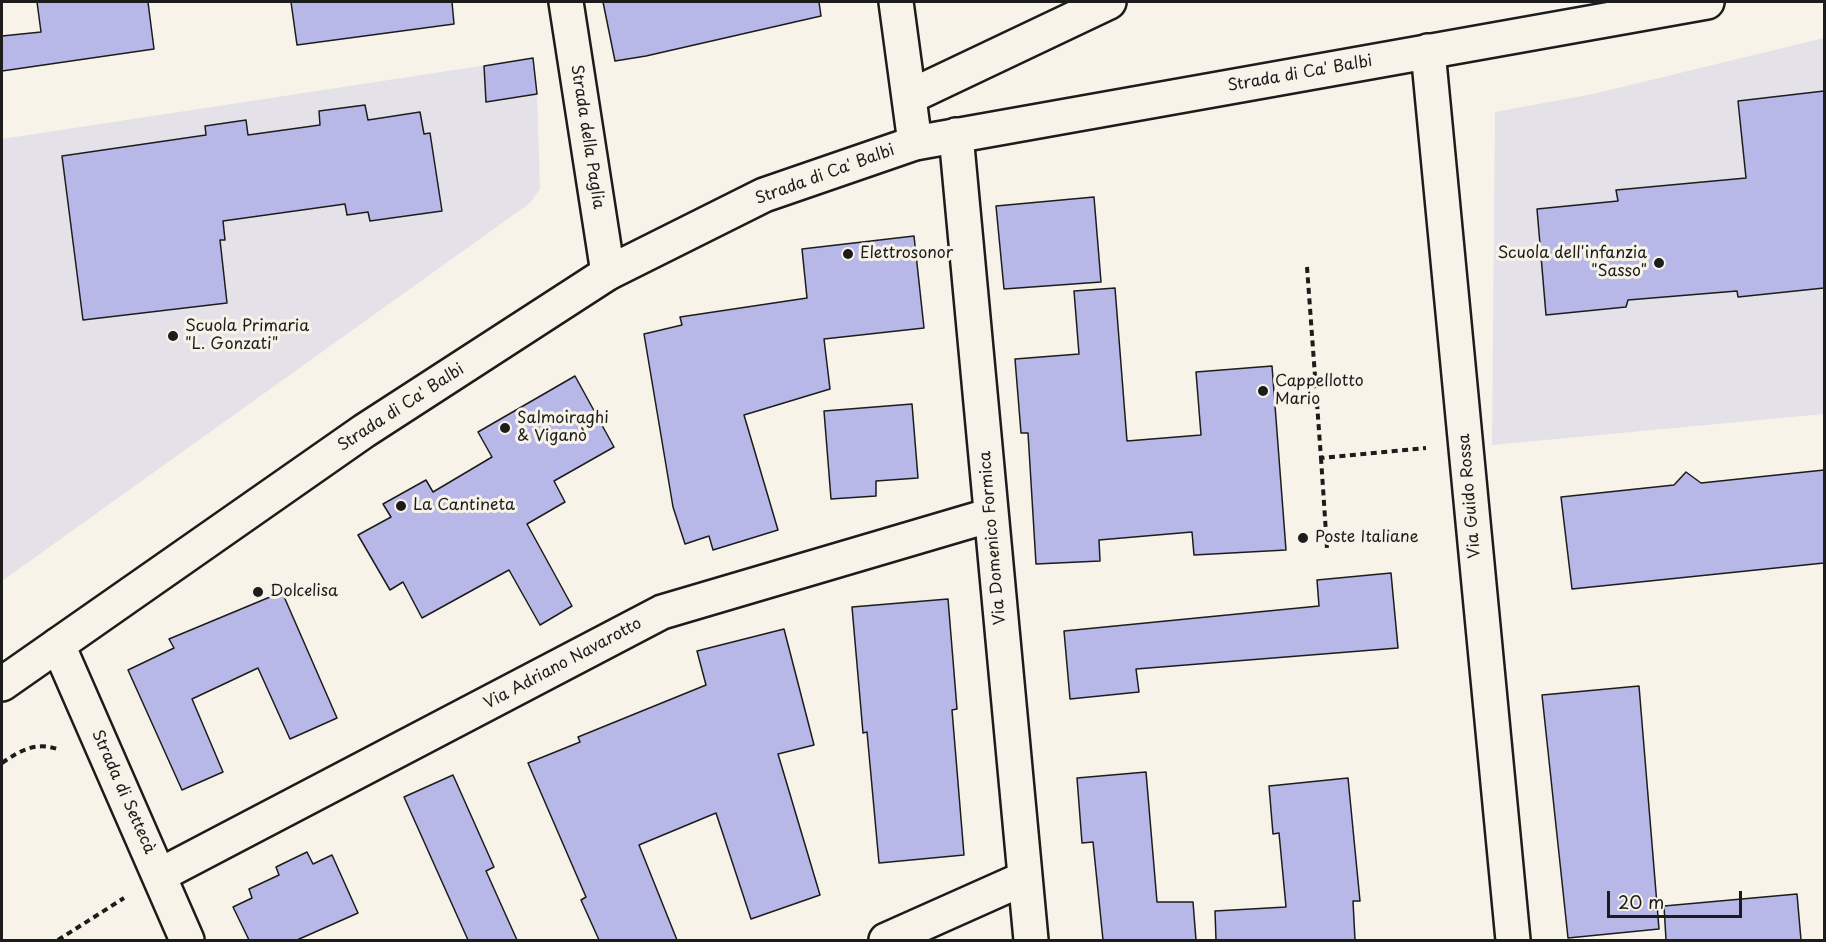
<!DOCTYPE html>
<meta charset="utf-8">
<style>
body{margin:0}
#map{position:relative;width:1826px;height:942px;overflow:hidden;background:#f7f3e8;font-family:"Playpen Sans",sans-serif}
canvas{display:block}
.frame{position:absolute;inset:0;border:3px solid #1c1c1c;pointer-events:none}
.scale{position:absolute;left:1607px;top:891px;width:135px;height:27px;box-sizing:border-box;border:3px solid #1c1c1c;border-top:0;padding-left:8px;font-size:18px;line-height:21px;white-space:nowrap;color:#1c1c1c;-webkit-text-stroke:4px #f7f3e8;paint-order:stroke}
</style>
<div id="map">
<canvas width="1826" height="942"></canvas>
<div class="frame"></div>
<div class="scale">20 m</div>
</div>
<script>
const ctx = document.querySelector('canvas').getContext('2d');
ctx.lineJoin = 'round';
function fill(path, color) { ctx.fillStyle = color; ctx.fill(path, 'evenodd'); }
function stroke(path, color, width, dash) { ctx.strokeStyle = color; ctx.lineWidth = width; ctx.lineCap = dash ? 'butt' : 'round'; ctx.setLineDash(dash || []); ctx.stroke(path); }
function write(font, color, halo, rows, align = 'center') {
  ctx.font = font + ' "Playpen Sans",sans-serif'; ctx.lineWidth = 6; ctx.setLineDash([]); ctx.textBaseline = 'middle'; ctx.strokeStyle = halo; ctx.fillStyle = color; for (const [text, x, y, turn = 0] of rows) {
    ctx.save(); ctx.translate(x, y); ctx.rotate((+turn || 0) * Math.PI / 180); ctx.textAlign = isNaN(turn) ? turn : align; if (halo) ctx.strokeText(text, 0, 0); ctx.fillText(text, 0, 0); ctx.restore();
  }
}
const built = new Path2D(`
 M 1824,38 L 1824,414 L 1492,445 L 1495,112 L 1593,94 Z
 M 533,58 L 537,94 L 540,189 L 530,203 L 2,581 L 2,139 Z`);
const building = new Path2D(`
 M 37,2 L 148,2 L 154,49 L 2,71 L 2,36 L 41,32 Z
 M 291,2 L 452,2 L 454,24 L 297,45 Z
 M 603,2 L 819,2 L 821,16 L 646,56 L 615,61 Z
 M 533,58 L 537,94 L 486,102 L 484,66 Z
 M 1824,91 L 1824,288 L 1738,297 L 1737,291 L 1628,300 L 1626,307 L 1546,315 L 1537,209 L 1618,201 L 1616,190 L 1746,178 L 1738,101 Z
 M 365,105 L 368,120 L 420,112 L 424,134 L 430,133 L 442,211 L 370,221 L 368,212 L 347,215 L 345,204 L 223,221 L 225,240 L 220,240 L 227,303 L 83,320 L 62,156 L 206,135 L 205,126 L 246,120 L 248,135 L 320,125 L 319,111 Z
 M 1094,197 L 1101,282 L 1004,289 L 996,206 Z
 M 914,236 L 924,328 L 824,339 L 830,389 L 744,415 L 778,530 L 713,550 L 709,536 L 685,544 L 673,507 L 644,334 L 682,325 L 680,317 L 807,298 L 802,249 Z
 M 1115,288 L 1127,441 L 1201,435 L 1196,372 L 1272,366 L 1286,550 L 1194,555 L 1192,532 L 1099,540 L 1100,561 L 1036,564 L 1028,433 L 1021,433 L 1015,359 L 1079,354 L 1074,291 Z
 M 575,376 L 614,447 L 554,481 L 565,502 L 527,524 L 572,606 L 540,625 L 509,570 L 422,618 L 403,582 L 390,590 L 358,535 L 391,517 L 383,504 L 426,480 L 433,492 L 492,457 L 478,432 Z
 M 912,404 L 918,478 L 876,481 L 876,496 L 831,499 L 824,411 Z
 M 1824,470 L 1824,563 L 1572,589 L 1561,497 L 1674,485 L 1686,472 L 1701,483 Z
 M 1391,573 L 1398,648 L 1136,669 L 1139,692 L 1070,699 L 1064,631 L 1319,606 L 1317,580 Z
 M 282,592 L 337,718 L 290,739 L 258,668 L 192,699 L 223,772 L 182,790 L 128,670 L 174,648 L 169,639 Z
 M 948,599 L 957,709 L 952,710 L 964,855 L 879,863 L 867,732 L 863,733 L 852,607 Z
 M 784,629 L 814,745 L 778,754 L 820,895 L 751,919 L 716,813 L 639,845 L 677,940 L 599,940 L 581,900 L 586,897 L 528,763 L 580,742 L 578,737 L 706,685 L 697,651 Z
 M 1639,686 L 1659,929 L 1568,938 L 1542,695 Z
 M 1146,772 L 1157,902 L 1193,902 L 1196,940 L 1103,940 L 1093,842 L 1082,843 L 1077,778 Z
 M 453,775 L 494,867 L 486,871 L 517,940 L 468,940 L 404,797 Z
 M 1348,778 L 1360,901 L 1353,901 L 1355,940 L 1216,940 L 1215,911 L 1286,907 L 1279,833 L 1273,834 L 1269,786 Z
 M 307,852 L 313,864 L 332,855 L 358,913 L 297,940 L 249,940 L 233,907 L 252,898 L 249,889 L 279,875 L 276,867 Z
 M 1797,894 L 1801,940 L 1666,940 L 1664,906 Z`);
const path = new Path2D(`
 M 1307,267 L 1321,458 L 1426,448
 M 1321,458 L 1327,548
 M 2,763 C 21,750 36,741 60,750
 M 58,940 L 124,898`);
const street = new Path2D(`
 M 566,2 L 608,273
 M 896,2 L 915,143
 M 1428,51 L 1513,940
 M 909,97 L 1109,2
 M 956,135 L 1031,940
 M 58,645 L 187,940
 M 160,875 L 662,612 L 991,515
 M 886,940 L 1025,878`);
const secondary = new Path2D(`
 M 2,684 L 364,431 L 608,273 L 764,195 L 915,143 L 1707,2`);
const markers = [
 [848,254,6,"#1c1c1c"],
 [1659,263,6,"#1c1c1c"],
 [173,336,6,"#1c1c1c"],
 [1263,391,6,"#1c1c1c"],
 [505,428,6,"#1c1c1c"],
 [401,506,6,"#1c1c1c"],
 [1303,538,6,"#1c1c1c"],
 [258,592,6,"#1c1c1c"]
];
const streetNames = [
 ["Strada di Ca' Balbi",1300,74,-10],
 ["Strada della Paglia",587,137,81],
 ["Strada di Ca' Balbi",825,175,-20],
 ["Strada di Ca' Balbi",401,408,-33],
 ["Via Guido Rossa",1470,496,-95],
 ["Via Domenico Formica",993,538,-95],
 ["Via Adriano Navarotto",563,664,-28],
 ["Strada di Settecà",123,792,66]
];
const poiNames = [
 ["Elettrosonor",860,254],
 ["Scuola dell'infanzia",1647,254,"right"],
 ["\"Sasso\"",1647,272,"right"],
 ["Scuola Primaria",185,327],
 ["\"L. Gonzati\"",185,345],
 ["Cappellotto",1275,382],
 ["Mario",1275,400],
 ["Salmoiraghi",517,419],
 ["& Viganò",517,437],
 ["La Cantineta",413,506],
 ["Poste Italiane",1315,538],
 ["Dolcelisa",270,592]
];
fill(built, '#e4e1e8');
fill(building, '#b7b7e8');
stroke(building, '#1c1c1c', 1.5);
stroke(street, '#1c1c1c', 38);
stroke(secondary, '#1c1c1c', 38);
stroke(path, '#1c1c1c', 4, [6, 4.5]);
stroke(street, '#f7f3e8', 33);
stroke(secondary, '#f7f3e8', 33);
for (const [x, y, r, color] of markers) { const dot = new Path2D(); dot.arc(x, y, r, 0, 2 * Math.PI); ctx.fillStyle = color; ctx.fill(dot); stroke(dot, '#f7f3e8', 2); }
write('16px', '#1c1c1c', '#f7f3e8', streetNames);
write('16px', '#1c1c1c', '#f7f3e8', poiNames, 'left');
</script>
